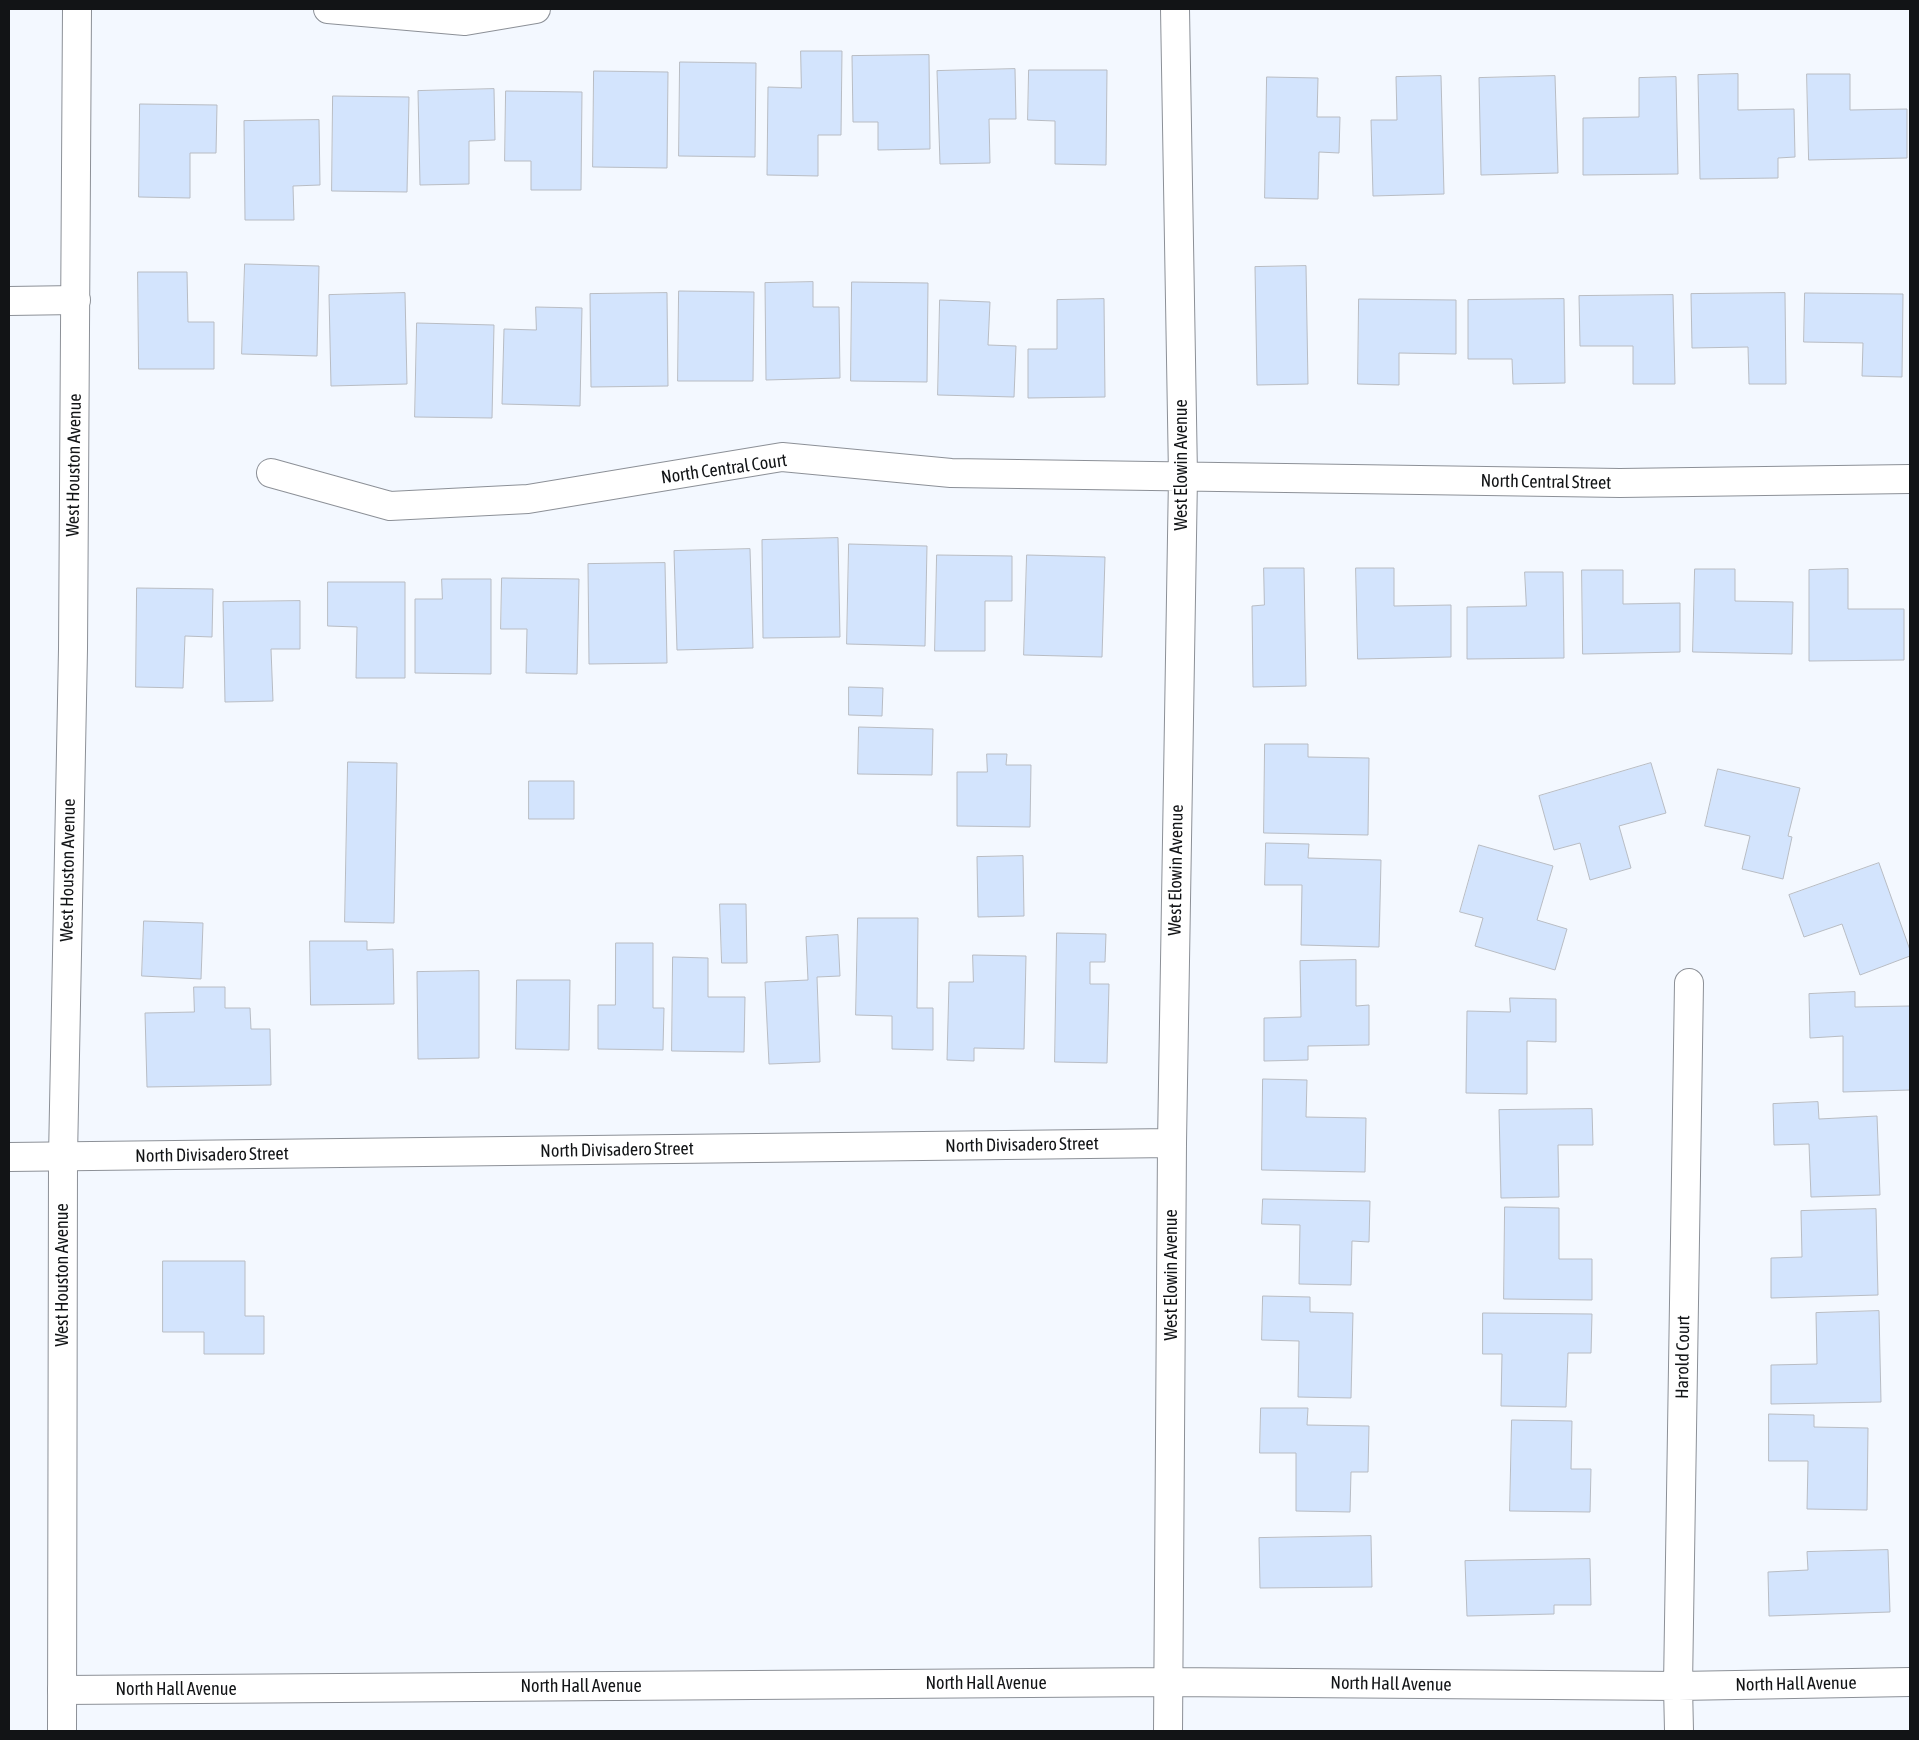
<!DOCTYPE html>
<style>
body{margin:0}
#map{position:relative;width:1919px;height:1740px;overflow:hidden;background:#f3f8ff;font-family:"Asap Condensed",sans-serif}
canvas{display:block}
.frame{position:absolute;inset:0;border:10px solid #121416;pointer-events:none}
</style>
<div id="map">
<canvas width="1919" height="1740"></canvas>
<div class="frame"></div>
</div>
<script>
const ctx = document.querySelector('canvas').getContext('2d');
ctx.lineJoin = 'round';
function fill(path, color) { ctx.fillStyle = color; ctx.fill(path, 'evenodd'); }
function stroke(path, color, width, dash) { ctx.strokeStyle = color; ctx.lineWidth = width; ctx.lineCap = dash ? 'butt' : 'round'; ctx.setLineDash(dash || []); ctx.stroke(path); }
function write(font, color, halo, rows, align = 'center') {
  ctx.font = font + ' "Asap Condensed",sans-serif'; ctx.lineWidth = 4; ctx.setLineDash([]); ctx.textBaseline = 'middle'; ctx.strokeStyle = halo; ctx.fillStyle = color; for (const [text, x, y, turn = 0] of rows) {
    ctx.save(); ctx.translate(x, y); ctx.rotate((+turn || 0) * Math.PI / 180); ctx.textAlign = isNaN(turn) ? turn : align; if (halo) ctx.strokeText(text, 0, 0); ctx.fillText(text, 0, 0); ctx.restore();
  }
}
const building = new Path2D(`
 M 801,51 L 842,51 L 841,135 L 818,135 L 818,176 L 767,175 L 768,87 L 801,88 Z
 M 929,55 L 930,149 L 878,150 L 878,122 L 853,122 L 852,56 Z
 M 680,62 L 756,63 L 755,157 L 679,156 Z
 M 1015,69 L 1016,119 L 989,119 L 990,163 L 940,164 L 937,71 Z
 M 1029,70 L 1107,70 L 1106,165 L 1055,164 L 1055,121 L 1028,120 Z
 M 594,71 L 668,72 L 667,168 L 593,167 Z
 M 1738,74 L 1738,110 L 1794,109 L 1795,157 L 1778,158 L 1778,178 L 1700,179 L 1698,75 Z
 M 1807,74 L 1850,74 L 1850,110 L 1907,109 L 1907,158 L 1809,160 Z
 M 1441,76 L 1444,194 L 1373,196 L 1371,120 L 1397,120 L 1396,77 Z
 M 1555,76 L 1558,173 L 1481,175 L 1479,78 Z
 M 1267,77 L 1318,78 L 1317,117 L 1340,117 L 1339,153 L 1319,152 L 1318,199 L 1265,198 Z
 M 1676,77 L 1678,174 L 1583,175 L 1583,118 L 1639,117 L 1639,78 Z
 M 494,89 L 495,140 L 469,141 L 469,184 L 420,185 L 418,91 Z
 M 506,91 L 582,92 L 581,190 L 531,190 L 531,161 L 505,161 Z
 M 333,96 L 409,97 L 407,192 L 332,191 Z
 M 140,104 L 217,105 L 216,153 L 190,153 L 190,198 L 139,197 Z
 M 319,120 L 320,185 L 293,186 L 294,220 L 245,220 L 244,121 Z
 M 245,264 L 319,266 L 317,356 L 242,354 Z
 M 1306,266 L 1308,384 L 1257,385 L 1255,267 Z
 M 138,272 L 187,272 L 188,322 L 214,322 L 214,369 L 139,369 Z
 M 813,282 L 813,307 L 839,307 L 840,378 L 766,380 L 765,283 Z
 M 852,282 L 928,283 L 927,382 L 851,381 Z
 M 679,291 L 754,292 L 753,381 L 678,381 Z
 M 405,293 L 407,384 L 331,386 L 329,295 Z
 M 667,293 L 668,386 L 591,387 L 590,294 Z
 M 1785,293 L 1786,384 L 1749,384 L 1748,347 L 1692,348 L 1691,294 Z
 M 1805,293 L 1903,294 L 1902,377 L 1862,376 L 1863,343 L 1804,342 Z
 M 1673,295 L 1675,384 L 1633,384 L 1633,346 L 1580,346 L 1579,296 Z
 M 1104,299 L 1105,397 L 1028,398 L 1028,349 L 1057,349 L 1057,300 Z
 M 1359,299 L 1456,300 L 1456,354 L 1399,353 L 1399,385 L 1358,384 Z
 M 1564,299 L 1565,383 L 1513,384 L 1512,359 L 1468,359 L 1468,300 Z
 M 940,300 L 990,302 L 988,345 L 1016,346 L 1014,397 L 938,395 Z
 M 536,307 L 582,308 L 580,406 L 502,404 L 504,329 L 536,330 Z
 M 417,323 L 494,325 L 492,418 L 415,417 Z
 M 838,538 L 840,637 L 763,638 L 762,540 Z
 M 849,544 L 927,546 L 925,646 L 847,644 Z
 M 750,549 L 753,648 L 677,650 L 674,551 Z
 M 937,555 L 1012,556 L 1012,601 L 985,601 L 985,651 L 935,651 Z
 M 1027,555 L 1105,557 L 1102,657 L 1024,655 Z
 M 665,563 L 667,663 L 589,664 L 588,564 Z
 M 1264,568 L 1304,568 L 1306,686 L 1253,687 L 1252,606 L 1264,605 Z
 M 1356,568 L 1394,568 L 1394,606 L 1451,605 L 1451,657 L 1358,659 Z
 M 1695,569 L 1735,569 L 1735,601 L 1793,602 L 1792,654 L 1693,652 Z
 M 1848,569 L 1848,609 L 1904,609 L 1904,660 L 1809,661 L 1809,570 Z
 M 1582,570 L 1623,570 L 1623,604 L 1680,603 L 1680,652 L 1583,654 Z
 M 1525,572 L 1563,572 L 1564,658 L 1467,659 L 1467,607 L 1526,606 Z
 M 502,578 L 579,579 L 577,674 L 526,673 L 527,629 L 501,629 Z
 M 442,579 L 491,579 L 491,674 L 415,673 L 415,599 L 442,599 Z
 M 328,582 L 405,582 L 405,678 L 356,678 L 357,627 L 328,626 Z
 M 137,588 L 213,589 L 212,637 L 185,636 L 183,688 L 136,687 Z
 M 300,601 L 300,649 L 271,649 L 273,701 L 225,702 L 223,602 Z
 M 849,687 L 883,688 L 882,716 L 849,715 Z
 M 859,727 L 933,729 L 932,775 L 858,774 Z
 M 1265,744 L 1308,744 L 1308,757 L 1369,758 L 1368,835 L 1264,833 Z
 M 987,754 L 1007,754 L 1006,765 L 1031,765 L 1030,827 L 957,826 L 957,772 L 987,772 Z
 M 348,762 L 397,763 L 394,923 L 345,922 Z
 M 1651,763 L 1666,813 L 1619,826 L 1631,868 L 1590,880 L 1580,843 L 1554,850 L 1539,796 Z
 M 1718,769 L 1800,788 L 1788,836 L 1792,837 L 1783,879 L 1742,869 L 1750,836 L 1705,826 Z
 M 529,781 L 574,781 L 574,819 L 529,819 Z
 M 1266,843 L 1309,844 L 1308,858 L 1381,860 L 1379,947 L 1301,945 L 1302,885 L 1265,885 Z
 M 1479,845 L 1553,866 L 1537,920 L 1567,929 L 1555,970 L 1475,946 L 1483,918 L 1460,912 Z
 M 1023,856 L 1024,916 L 978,917 L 977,857 Z
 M 1879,863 L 1910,950 L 1910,956 L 1860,975 L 1842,924 L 1804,937 L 1789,895 Z
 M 720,904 L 746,904 L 747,963 L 722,963 Z
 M 858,918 L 918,918 L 917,1008 L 933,1008 L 933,1050 L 892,1049 L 892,1016 L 856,1015 Z
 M 144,921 L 203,923 L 201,979 L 142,976 Z
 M 1057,933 L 1106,934 L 1105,962 L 1090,962 L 1090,984 L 1109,984 L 1107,1063 L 1055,1062 Z
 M 838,935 L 840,976 L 817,977 L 820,1062 L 769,1064 L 765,982 L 808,980 L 806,937 Z
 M 310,941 L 367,941 L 367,950 L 393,949 L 394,1004 L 311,1005 Z
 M 616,943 L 653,943 L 653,1008 L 664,1008 L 663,1050 L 598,1049 L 598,1005 L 615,1005 Z
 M 973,955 L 1026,956 L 1024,1049 L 974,1048 L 974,1061 L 947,1060 L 949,982 L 973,982 Z
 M 673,957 L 708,958 L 708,997 L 745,997 L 744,1052 L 672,1051 Z
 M 1356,960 L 1356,1006 L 1369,1005 L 1369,1045 L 1308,1046 L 1308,1060 L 1264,1061 L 1264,1018 L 1301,1017 L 1300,961 Z
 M 479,971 L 479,1058 L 418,1059 L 417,972 Z
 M 517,980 L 570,980 L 569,1050 L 516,1049 Z
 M 194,987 L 225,987 L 225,1008 L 250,1008 L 251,1029 L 270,1029 L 271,1085 L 147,1087 L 145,1013 L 194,1012 Z
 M 1855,992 L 1855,1007 L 1910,1006 L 1910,1090 L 1843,1092 L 1843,1036 L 1810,1038 L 1809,994 Z
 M 1510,998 L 1556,999 L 1556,1042 L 1527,1041 L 1527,1094 L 1466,1093 L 1467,1011 L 1510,1012 Z
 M 1263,1079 L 1307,1080 L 1306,1117 L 1366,1118 L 1365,1172 L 1262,1170 Z
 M 1818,1102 L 1819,1119 L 1877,1116 L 1880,1195 L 1811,1197 L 1809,1144 L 1774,1145 L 1773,1104 Z
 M 1592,1109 L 1593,1145 L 1558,1145 L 1559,1197 L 1501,1198 L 1499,1110 Z
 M 1263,1199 L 1370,1201 L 1369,1242 L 1352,1241 L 1351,1285 L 1299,1284 L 1300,1225 L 1262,1224 Z
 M 1505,1207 L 1559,1208 L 1559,1259 L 1592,1259 L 1592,1300 L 1504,1299 Z
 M 1876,1209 L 1878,1295 L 1771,1298 L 1771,1258 L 1802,1257 L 1801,1211 Z
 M 163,1261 L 245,1261 L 245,1316 L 264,1316 L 264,1354 L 204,1354 L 204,1332 L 163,1332 Z
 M 1263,1296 L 1310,1297 L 1310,1312 L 1353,1313 L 1351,1398 L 1298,1397 L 1299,1341 L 1262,1340 Z
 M 1879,1311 L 1881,1402 L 1771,1404 L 1771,1365 L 1817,1364 L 1816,1313 Z
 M 1483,1313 L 1592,1314 L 1591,1353 L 1568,1353 L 1566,1407 L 1501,1406 L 1502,1354 L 1483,1354 Z
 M 1261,1408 L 1308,1408 L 1307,1425 L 1369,1426 L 1368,1472 L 1351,1472 L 1350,1512 L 1296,1511 L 1296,1453 L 1260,1453 Z
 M 1769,1414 L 1814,1415 L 1814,1427 L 1868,1428 L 1867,1510 L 1807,1509 L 1808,1461 L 1769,1461 Z
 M 1512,1420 L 1572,1421 L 1571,1469 L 1591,1469 L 1590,1512 L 1510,1511 Z
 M 1371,1536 L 1372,1587 L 1260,1588 L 1259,1538 Z
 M 1888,1550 L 1890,1612 L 1769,1616 L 1768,1572 L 1808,1570 L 1807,1552 Z
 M 1590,1559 L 1591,1605 L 1554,1605 L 1554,1614 L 1467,1616 L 1465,1561 Z`);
const minor = new Path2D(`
 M 328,9 L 465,21 L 536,9
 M 9,301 L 76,300
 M 271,473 L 390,506 L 528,499 L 782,457 L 951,473 L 1620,483 L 1910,479
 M 9,1157 L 1172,1143
 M 62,1690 L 1168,1682 L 1678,1686 L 1910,1682
 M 1168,1731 L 1172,1143 L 1183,476 L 1175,9
 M 1679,1731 L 1678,1686 L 1689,983`);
const secondary = new Path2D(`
 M 62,1731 L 63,1157 L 73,649 L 77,9`);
const streetNames = [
 ["West Houston Avenue",74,465,-89],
 ["West Elowin Avenue",1181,465,-90],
 ["North Central Court",724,469,-8],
 ["North Central Street",1546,482,1],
 ["West Houston Avenue",68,870,-89],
 ["West Elowin Avenue",1176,870,-89],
 ["North Divisadero Street",1022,1145,-1],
 ["North Divisadero Street",617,1150,-1],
 ["North Divisadero Street",212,1155,-1],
 ["West Houston Avenue",62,1275,-90],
 ["West Elowin Avenue",1171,1275,-90],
 ["Harold Court",1683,1357,-89],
 ["North Hall Avenue",986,1683],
 ["North Hall Avenue",1391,1684,1],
 ["North Hall Avenue",1796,1684,-1],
 ["North Hall Avenue",581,1686],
 ["North Hall Avenue",176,1689]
];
fill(building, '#d3e4fd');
stroke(building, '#b8bcc3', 1);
stroke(minor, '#8c9097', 30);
stroke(secondary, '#8c9097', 30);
stroke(minor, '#fff', 28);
stroke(secondary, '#fff', 28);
write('18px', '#121416', '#fff', streetNames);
</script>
